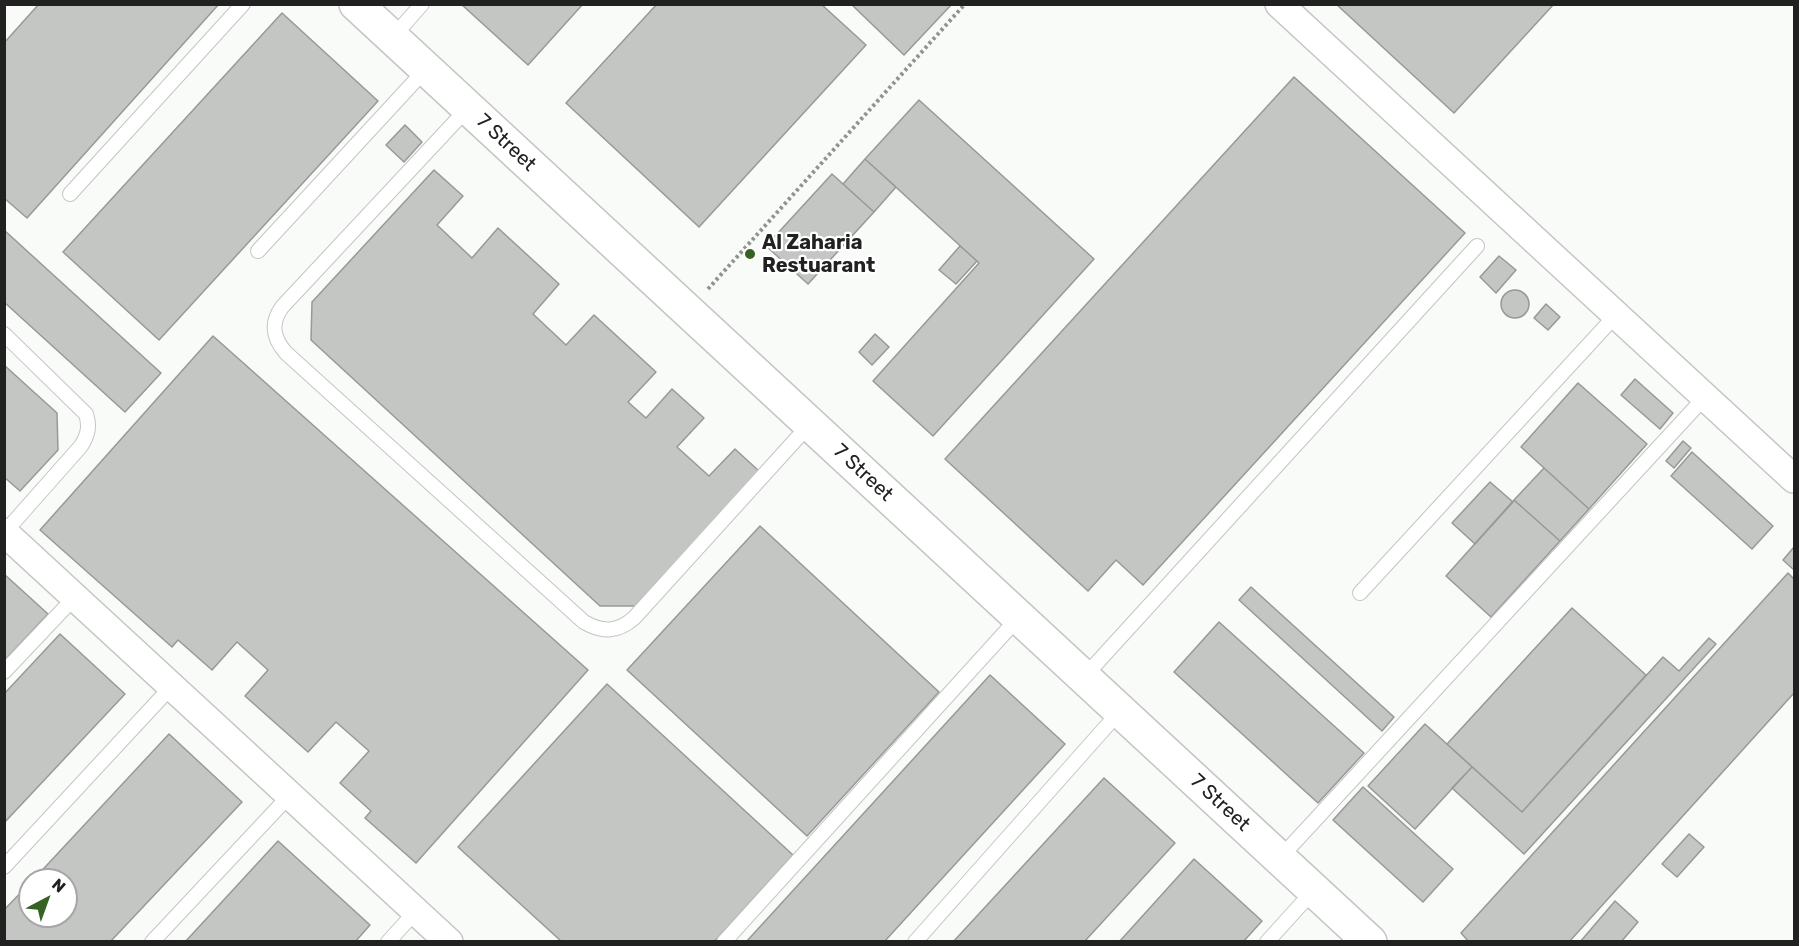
<!DOCTYPE html>
<style>
body{margin:0}
#map{position:relative;width:1799px;height:946px;overflow:hidden;background:#f8fbf7;font-family:Rubik,sans-serif}
canvas{display:block}
.frame{position:absolute;inset:0;border:6px solid #202120;pointer-events:none}
.north{position:absolute;left:18px;top:868px;width:60px;height:60px;box-sizing:border-box;background:#fff;border:2px solid #a6a6a6;border-radius:50%;rotate:41deg;font-size:16px;font-weight:700;line-height:24px;text-align:center;color:#202120}
.north::after{content:'';display:block;margin:auto;width:21px;height:27px;background:#346322;clip-path:polygon(50% 0,100% 100%,50% 72%,0 100%)}
</style>
<div id="map">
<canvas width="1799" height="946"></canvas>
<div class="frame"></div>
<div class="north">N</div>
</div>
<script>
const ctx = document.querySelector('canvas').getContext('2d');
ctx.lineJoin = 'round';
function fill(path, color) { ctx.fillStyle = color; ctx.fill(path, 'evenodd'); }
function stroke(path, color, width, dash) { ctx.strokeStyle = color; ctx.lineWidth = width; ctx.lineCap = dash ? 'butt' : 'round'; ctx.setLineDash(dash || []); ctx.stroke(path); }
function write(font, color, halo, rows, align = 'center') {
  ctx.font = font + ' Rubik,sans-serif'; ctx.lineWidth = 4.5; ctx.setLineDash([]); ctx.textBaseline = 'middle'; ctx.strokeStyle = halo; ctx.fillStyle = color; for (const [text, x, y, turn = 0] of rows) {
    ctx.save(); ctx.translate(x, y); ctx.rotate((+turn || 0) * Math.PI / 180); ctx.textAlign = isNaN(turn) ? turn : align; if (halo) ctx.strokeText(text, 0, 0); ctx.fillText(text, 0, 0); ctx.restore();
  }
}
const building = new Path2D(`
 M 39,4 L 219,4 L 27,218 L 4,198 L 4,43 Z
 M 461,4 L 583,4 L 528,65 Z
 M 657,4 L 821,4 L 866,45 L 699,227 L 566,103 Z
 M 851,4 L 952,4 L 904,55 Z
 M 1336,4 L 1554,4 L 1454,113 Z
 M 282,13 L 378,101 L 159,340 L 63,252 Z
 M 1294,77 L 1465,233 L 1143,585 L 1116,560 L 1088,591 L 945,459 Z
 M 919,100 L 1094,259 L 933,436 L 873,381 L 979,263 L 865,159 Z
 M 405,125 L 422,142 L 404,162 L 386,145 Z
 M 865,159 L 896,187 L 874,212 L 843,184 Z
 M 434,170 L 463,196 L 437,225 L 472,258 L 498,228 L 559,284 L 533,314 L 566,345 L 594,315 L 656,372 L 628,402 L 646,418 L 672,389 L 704,418 L 677,447 L 709,476 L 735,449 L 760,472 L 635,606 L 600,606 L 311,340 L 312,302 Z
 M 832,174 L 874,212 L 808,284 L 766,246 Z
 M 4,230 L 161,373 L 125,412 L 4,302 Z
 M 960,246 L 977,261 L 956,284 L 939,270 Z
 M 1499,256 L 1516,270 L 1496,293 L 1480,277 Z
 M1501 304a14 14 0 1 1 28 0a14 14 0 1 1-28 0Z
 M 1546,304 L 1560,317 L 1548,330 L 1534,318 Z
 M 875,334 L 889,347 L 872,365 L 859,352 Z
 M 213,336 L 588,670 L 416,863 L 365,818 L 371,811 L 340,783 L 369,751 L 336,722 L 308,752 L 245,696 L 268,670 L 237,642 L 212,670 L 178,640 L 172,647 L 40,530 Z
 M 4,365 L 57,413 L 58,450 L 20,491 L 4,477 Z
 M 1635,379 L 1673,413 L 1660,429 L 1621,395 Z
 M 1578,383 L 1647,444 L 1589,509 L 1521,447 Z
 M 1683,441 L 1691,448 L 1674,468 L 1666,461 Z
 M 1692,452 L 1773,526 L 1752,549 L 1671,476 Z
 M 1544,468 L 1589,509 L 1560,541 L 1514,500 Z
 M 1490,482 L 1513,502 L 1475,544 L 1452,523 Z
 M 1514,500 L 1560,541 L 1491,617 L 1446,576 Z
 M 760,526 L 939,692 L 807,836 L 627,670 Z
 M 1794,547 L 1794,570 L 1783,560 Z
 M 1788,573 L 1794,579 L 1794,693 L 1569,942 L 1469,942 L 1461,933 Z
 M 4,574 L 48,614 L 4,661 Z
 M 1251,587 L 1394,717 L 1382,731 L 1239,600 Z
 M 1572,608 L 1646,675 L 1522,812 L 1447,744 Z
 M 1219,622 L 1364,753 L 1318,803 L 1174,672 Z
 M 60,634 L 125,694 L 4,823 L 4,694 Z
 M 1709,638 L 1716,644 L 1524,854 L 1452,788 L 1472,767 L 1522,812 L 1663,657 L 1679,671 Z
 M 990,675 L 1065,744 L 884,942 L 746,942 Z
 M 607,684 L 793,855 L 714,942 L 562,942 L 458,847 Z
 M 1425,724 L 1472,767 L 1415,829 L 1368,786 Z
 M 169,734 L 242,802 L 110,942 L 4,942 L 4,910 L 30,883 L 30,916 L 66,916 L 66,880 L 33,880 Z
 M 1104,778 L 1175,843 L 1084,942 L 953,942 Z
 M 1363,787 L 1453,869 L 1423,902 L 1333,820 Z
 M 1689,834 L 1704,847 L 1677,877 L 1662,864 Z
 M 278,841 L 370,925 L 355,942 L 185,942 Z
 M 1194,859 L 1262,921 L 1243,942 L 1119,942 Z
 M 1615,901 L 1638,922 L 1621,942 L 1580,942 Z`);
const path = new Path2D(`
 M 708,289 L 965,4`);
const service = new Path2D(`
 M 392,38 L 422,4
 M 468,108 L 282,307 C 270,324 273,338 286,353 L 584,622 C 603,633 618,632 634,618 L 810,424
 M 70,194 L 243,4
 M 258,251 L 426,69
 M 4,334 L 86,414 C 90,426 88,435 81,446 L 5,532
 M 1360,593 L 1616,315
 M 4,672 L 75,597
 M 1084,677 L 1477,246
 M 1280,858 L 1705,397
 M 4,867 L 172,686
 M 152,942 L 290,795
 M 388,942 L 416,911
 M 724,942 L 1019,617
 M 915,942 L 1120,711
 M 1267,942 L 1314,890`);
const minor = new Path2D(`
 M 1279,4 L 1794,479
 M 4,532 L 449,942`);
const tertiary = new Path2D(`
 M 356,4 L 1370,942`);
const markers = [
 [750,254,6,"#346322"]
];
const streetNames = [
 ["7 Street",506,143,43],
 ["7 Street",863,473,43],
 ["7 Street",1220,803,43]
];
const poiNames = [
 ["Al Zaharia",762,243],
 ["Restuarant",762,266]
];
fill(building, '#c3c6c2');
stroke(building, '#969995', 1.5);
stroke(service, '#c3c6c2', 16);
stroke(minor, '#c3c6c2', 30);
stroke(tertiary, '#c3c6c2', 36);
stroke(path, '#919390', 4, [3, 3]);
stroke(service, '#fff', 14);
stroke(minor, '#fff', 27);
stroke(tertiary, '#fff', 33);
for (const [x, y, r, color] of markers) { const dot = new Path2D(); dot.arc(x, y, r, 0, 2 * Math.PI); ctx.fillStyle = color; ctx.fill(dot); stroke(dot, '#fff', 2); }
write('20px', '#202120', '#fff', streetNames);
write('bold 20px', '#202120', '#fff', poiNames, 'left');
</script>
